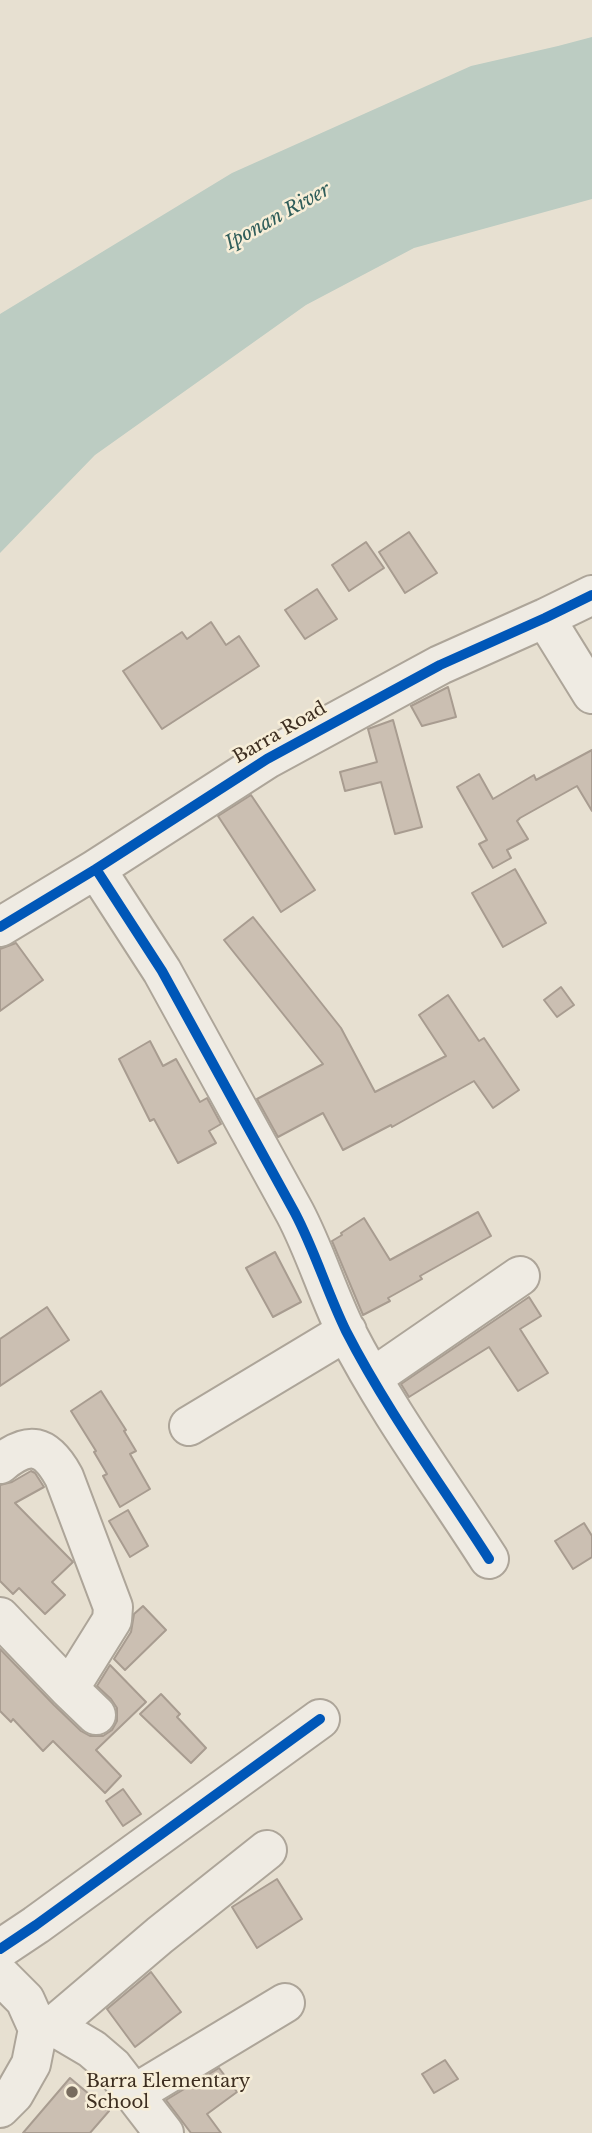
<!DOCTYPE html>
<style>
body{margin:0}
canvas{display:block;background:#e7e0d1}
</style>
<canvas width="592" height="2133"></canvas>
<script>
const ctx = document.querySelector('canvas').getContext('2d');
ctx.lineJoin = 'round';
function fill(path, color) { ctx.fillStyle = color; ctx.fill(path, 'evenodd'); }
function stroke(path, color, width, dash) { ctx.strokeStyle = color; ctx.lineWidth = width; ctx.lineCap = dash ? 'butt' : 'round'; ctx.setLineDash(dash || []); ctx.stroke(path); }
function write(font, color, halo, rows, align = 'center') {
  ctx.font = font + ' "Libre Baskerville",serif'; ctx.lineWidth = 5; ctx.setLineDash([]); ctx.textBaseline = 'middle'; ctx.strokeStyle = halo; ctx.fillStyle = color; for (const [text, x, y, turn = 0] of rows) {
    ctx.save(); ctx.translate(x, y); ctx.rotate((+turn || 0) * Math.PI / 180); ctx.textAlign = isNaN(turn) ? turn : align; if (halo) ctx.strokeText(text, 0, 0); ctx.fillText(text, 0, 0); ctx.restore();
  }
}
const water = new Path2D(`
 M 592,37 L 592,199 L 414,248 L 306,305 L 95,455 L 0,553 L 0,314 L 232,173 L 471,66 L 558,46 Z`);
const building = new Path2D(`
 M 409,532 L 437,573 L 405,593 L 379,552 Z
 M 366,542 L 384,568 L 349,591 L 332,565 Z
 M 317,589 L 337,619 L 305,639 L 285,610 Z
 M 211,622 L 226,645 L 239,636 L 259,666 L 162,729 L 123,671 L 182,632 L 187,639 Z
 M 448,687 L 456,717 L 422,726 L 411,706 Z
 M 393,720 L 422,827 L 395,834 L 381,782 L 345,791 L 340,772 L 377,762 L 368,729 Z
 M 592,750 L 592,811 L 577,786 L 520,818 L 517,821 L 528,839 L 507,850 L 511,858 L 493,868 L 479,844 L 487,840 L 457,787 L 479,774 L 493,799 L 534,775 L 536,780 Z
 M 251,795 L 315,890 L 281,912 L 218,816 Z
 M 515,869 L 546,923 L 503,947 L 472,893 Z
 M 253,917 L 341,1028 L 375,1092 L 446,1056 L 419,1015 L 448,995 L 479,1041 L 484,1038 L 519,1090 L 493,1108 L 474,1081 L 392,1127 L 391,1125 L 343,1150 L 323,1113 L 278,1137 L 257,1099 L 323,1064 L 224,940 Z
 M 16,943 L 43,980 L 0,1011 L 0,949 Z
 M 561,987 L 574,1005 L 557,1017 L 544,1000 Z
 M 150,1041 L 163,1066 L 176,1059 L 200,1102 L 207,1098 L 221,1124 L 209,1131 L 216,1143 L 178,1163 L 154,1119 L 150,1121 L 119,1059 Z
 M 478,1212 L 491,1236 L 420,1276 L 422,1279 L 388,1298 L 390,1301 L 363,1315 L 332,1241 L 342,1235 L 341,1233 L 364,1218 L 390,1260 Z
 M 275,1252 L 301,1302 L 273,1317 L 246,1268 Z
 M 529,1297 L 541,1316 L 520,1329 L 548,1373 L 518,1391 L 489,1347 L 409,1397 L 401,1384 Z
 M 47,1307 L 69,1340 L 0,1386 L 0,1339 Z
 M 101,1391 L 126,1430 L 124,1431 L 136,1451 L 130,1454 L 150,1489 L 120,1507 L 103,1476 L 107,1474 L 94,1452 L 96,1451 L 71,1411 Z
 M 31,1471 L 35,1473 L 44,1487 L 15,1503 L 73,1562 L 52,1582 L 65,1595 L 45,1614 L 19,1588 L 13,1594 L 0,1581 L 0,1485 L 12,1482 Z
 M 128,1510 L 148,1546 L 130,1557 L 109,1521 Z
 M 584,1523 L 592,1536 L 592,1557 L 573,1569 L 555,1541 Z
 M 143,1606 L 166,1630 L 125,1670 L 114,1659 L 131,1632 L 134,1614 Z
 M 0,1649 L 54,1705 L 81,1731 L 90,1736 L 103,1736 L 112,1730 L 117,1721 L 117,1708 L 111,1699 L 97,1686 L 110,1665 L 146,1702 L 96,1750 L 121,1776 L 105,1793 L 53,1741 L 43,1751 L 13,1719 L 11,1722 L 0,1711 Z
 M 161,1694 L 180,1714 L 177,1717 L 206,1748 L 191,1763 L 140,1714 Z
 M 123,1789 L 141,1814 L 123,1826 L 106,1801 Z
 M 277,1879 L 302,1919 L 257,1948 L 232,1907 Z
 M 151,1972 L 181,2012 L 135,2047 L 107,2009 Z
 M 445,2060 L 458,2079 L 434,2093 L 422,2074 Z
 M 219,2068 L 237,2092 L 207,2114 L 221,2133 L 191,2133 L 166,2100 Z
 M 70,2078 L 109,2111 L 90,2133 L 23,2133 Z`);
const minor = new Path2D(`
 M 545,618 L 592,694
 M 96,869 L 162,971 L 295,1213 C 315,1251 327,1292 346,1331 C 387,1411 441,1484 489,1559
 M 0,927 L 96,869 L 267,759 L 440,665 L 545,618 L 592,595
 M 372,1378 L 520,1276
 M 189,1426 L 347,1331
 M 0,1464 C 29,1440 46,1444 64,1477 L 113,1607 L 112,1620 L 69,1689
 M 0,1617 L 69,1689 L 96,1715
 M 0,1949 L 36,1925 L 320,1719
 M 0,1975 L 25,2000 L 38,2029 L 31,2064 L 14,2094 L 0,2108
 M 53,2026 L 160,1935 L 267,1850
 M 38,2029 L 53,2026 L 92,2049 L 113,2067 L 164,2133
 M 134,2094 L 285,2003`);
const cycleway = new Path2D(`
 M 96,869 L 162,971 L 295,1213 C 315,1251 327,1292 346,1331 C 387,1411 441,1484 489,1559
 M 0,927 L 96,869 L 267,759 L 440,665 L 545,618 L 592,595
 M 0,1949 L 36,1925 L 320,1719`);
const markers = [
 [72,2092,7,"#786c5e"]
];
const streetNames = [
 ["Barra Road",280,733,-30]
];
const poiNames = [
 ["Barra Elementary",86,2082],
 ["School",86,2103]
];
const waterNames = [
 ["Iponan River",278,217,-29]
];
fill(water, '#bcccc2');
fill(building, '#cbbfb2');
stroke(building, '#a89c90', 2);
stroke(minor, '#ada599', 42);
stroke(minor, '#efebe3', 38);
stroke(cycleway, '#0057b8', 10);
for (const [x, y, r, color] of markers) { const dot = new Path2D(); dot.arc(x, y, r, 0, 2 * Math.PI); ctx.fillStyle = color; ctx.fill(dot); stroke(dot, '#f7eed8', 2.5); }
write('18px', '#3d2e20', '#f7eed8', streetNames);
write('18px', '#3d2e20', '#f7eed8', poiNames, 'left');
write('italic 19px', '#2f5d5a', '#f7eed8', waterNames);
</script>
